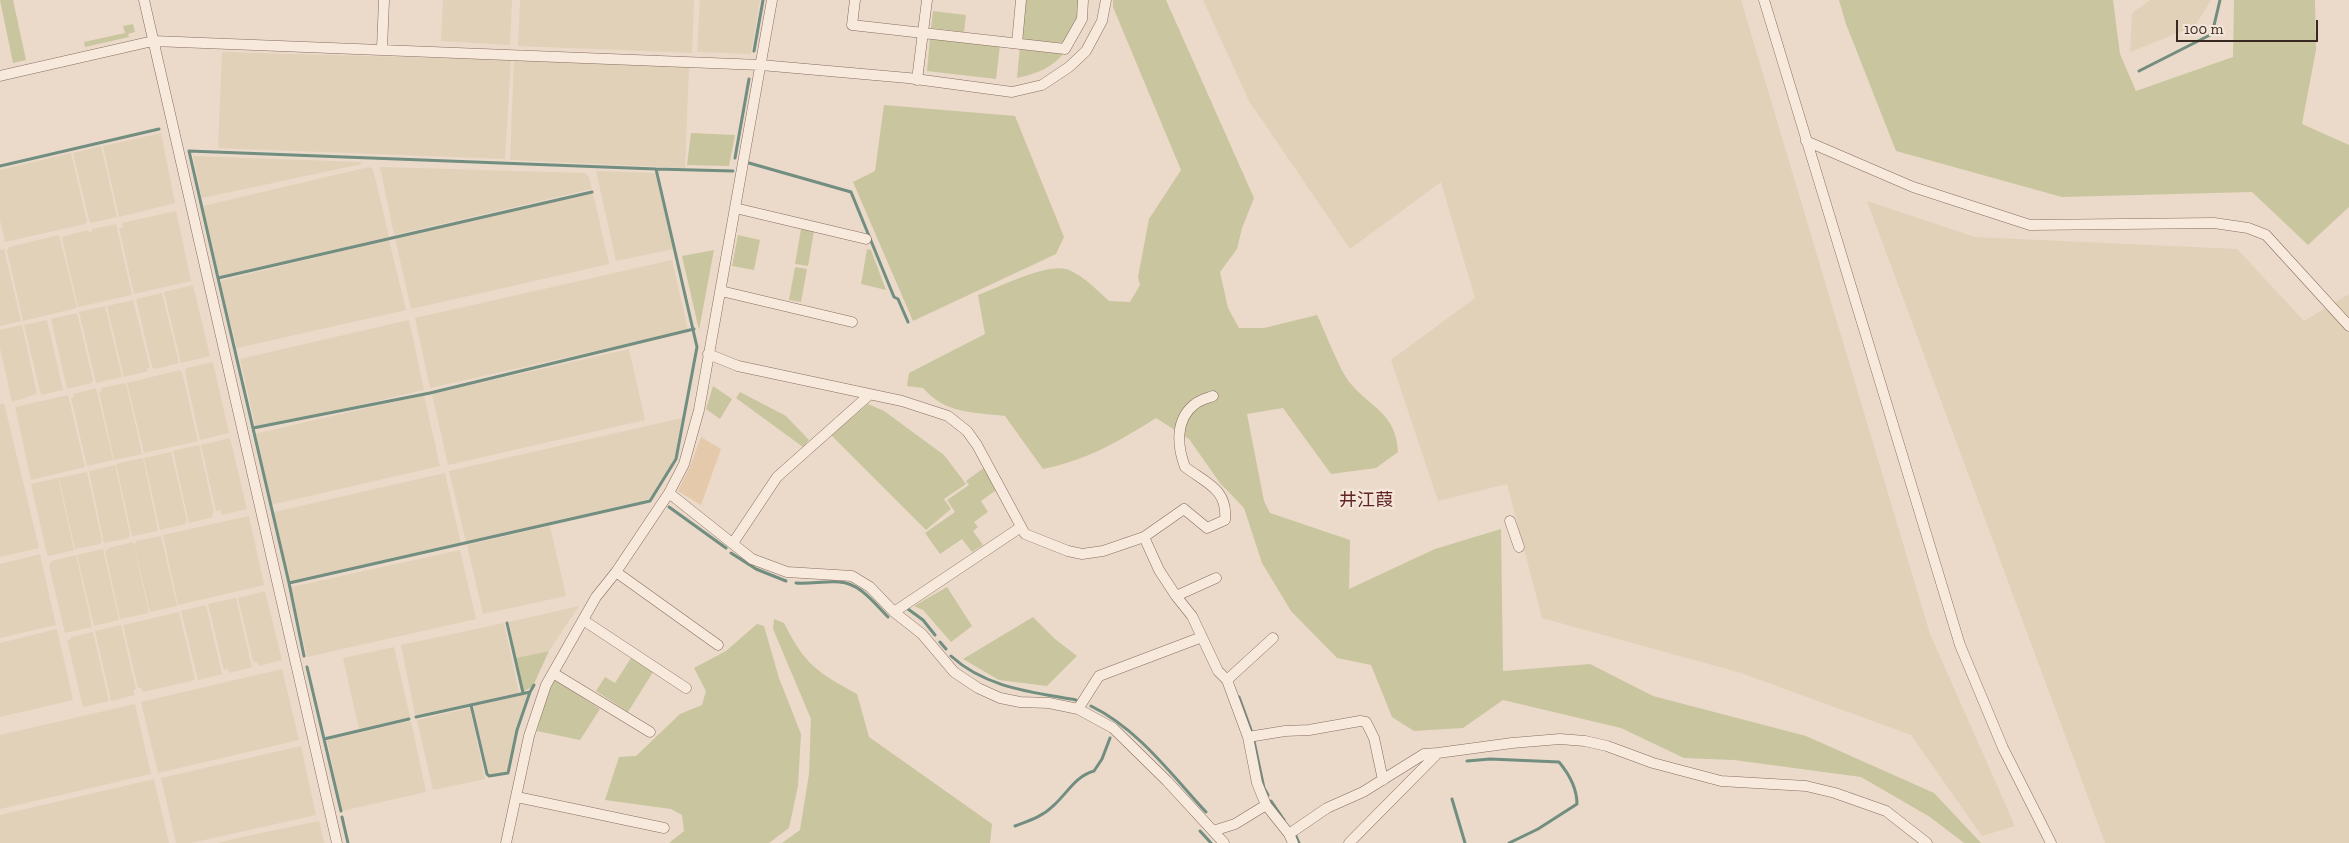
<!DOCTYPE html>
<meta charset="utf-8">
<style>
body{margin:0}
#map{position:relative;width:2349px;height:843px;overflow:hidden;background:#ebdaca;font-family:"Zilla Slab",serif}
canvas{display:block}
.scale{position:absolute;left:2176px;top:20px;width:142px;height:22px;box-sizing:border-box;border:2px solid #382822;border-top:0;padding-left:6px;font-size:15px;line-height:18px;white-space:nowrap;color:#382822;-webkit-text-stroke:4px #f3e6d9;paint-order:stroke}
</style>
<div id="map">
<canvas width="2349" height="843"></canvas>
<div class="scale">100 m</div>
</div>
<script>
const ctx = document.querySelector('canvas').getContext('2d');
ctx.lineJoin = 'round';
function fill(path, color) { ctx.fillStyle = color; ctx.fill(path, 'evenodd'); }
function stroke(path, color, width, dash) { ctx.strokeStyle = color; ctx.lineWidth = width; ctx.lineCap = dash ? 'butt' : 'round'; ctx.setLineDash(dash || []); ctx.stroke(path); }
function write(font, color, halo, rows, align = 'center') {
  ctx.font = font + ' "Zilla Slab","Noto Sans JP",serif'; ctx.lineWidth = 5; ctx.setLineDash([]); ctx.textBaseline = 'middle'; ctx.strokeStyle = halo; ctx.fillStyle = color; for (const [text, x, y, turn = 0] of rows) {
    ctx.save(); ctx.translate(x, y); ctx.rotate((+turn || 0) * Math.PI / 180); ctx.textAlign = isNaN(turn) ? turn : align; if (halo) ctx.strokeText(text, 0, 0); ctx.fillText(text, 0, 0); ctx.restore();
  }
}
const farmland = new Path2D(`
 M 443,0 L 512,0 L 510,45 L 441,41 Z
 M 520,0 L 694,0 L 692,53 L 518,46 Z
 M 700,0 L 760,0 L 751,54 L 697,52 Z
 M 1203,0 L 1741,0 L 1930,634 L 2015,826 L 1982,836 L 1911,735 L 1741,673 L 1542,618 L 1507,484 L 1438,501 L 1391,360 L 1475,298 L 1441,182 L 1350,249 L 1249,101 Z
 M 2150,0 L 2211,0 L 2195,26 L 2130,52 L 2132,13 Z
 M 222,52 L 511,60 L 505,159 L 218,148 Z
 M 514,59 L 689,67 L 685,168 L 510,160 Z
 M 161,133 L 175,203 L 119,217 L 103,146 Z
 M 101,146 L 117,217 L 91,223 L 89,220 L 73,153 Z
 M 71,153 L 87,221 L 85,224 L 5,242 L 0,220 L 0,170 Z
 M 193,156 L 361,162 L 362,164 L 202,198 Z
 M 369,167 L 373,169 L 389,237 L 219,276 L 203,206 Z
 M 380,167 L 585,173 L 589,177 L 592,189 L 394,235 Z
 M 596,171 L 656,173 L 673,249 L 616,261 Z
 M 593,193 L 609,264 L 411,309 L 395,238 Z
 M 1867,201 L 1975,237 L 2237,249 L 2304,321 L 2349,294 L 2349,843 L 2105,843 Z
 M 176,211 L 191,281 L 134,294 L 119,228 L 123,227 L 122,223 Z
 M 116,224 L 132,295 L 78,307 L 62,238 L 65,236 L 88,230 L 89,233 L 92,232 L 92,229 Z
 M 59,235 L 77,308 L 23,321 L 7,251 L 9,247 Z
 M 389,240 L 406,310 L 237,348 L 220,281 Z
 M 4,249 L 21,321 L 0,326 L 0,250 Z
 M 672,260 L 688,330 L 430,388 L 415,318 Z
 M 193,285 L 210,356 L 181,363 L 164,292 Z
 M 162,293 L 179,363 L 156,369 L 152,367 L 136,299 Z
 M 133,300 L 150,368 L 147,368 L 148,371 L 124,377 L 107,306 Z
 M 105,306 L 122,377 L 96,383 L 79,312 Z
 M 77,313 L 93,380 L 92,383 L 67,389 L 51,319 Z
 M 47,320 L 63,390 L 41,395 L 24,325 Z
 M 409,320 L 424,390 L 256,429 L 240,359 Z
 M 22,325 L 37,394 L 12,402 L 0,348 L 0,330 Z
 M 629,349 L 645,420 L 448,465 L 432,394 Z
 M 213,362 L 229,433 L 200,440 L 185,372 L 186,368 Z
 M 180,370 L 182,372 L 198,441 L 144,453 L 127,383 Z
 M 126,383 L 142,454 L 114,460 L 99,392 L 102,391 L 101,388 Z
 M 96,388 L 113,460 L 87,466 L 71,398 L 74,397 L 73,394 Z
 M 68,395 L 85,467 L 31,480 L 15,407 Z
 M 424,395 L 440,466 L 270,505 L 254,434 Z
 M 4,403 L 39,548 L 0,557 L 0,404 Z
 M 682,418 L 675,458 L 649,499 L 466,542 L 449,471 Z
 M 230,438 L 247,509 L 222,515 L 221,510 L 216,511 L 201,445 Z
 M 199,445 L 214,512 L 212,513 L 213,517 L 189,523 L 173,451 Z
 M 171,452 L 187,521 L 185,524 L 160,530 L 144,458 Z
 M 143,458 L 158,531 L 132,536 L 116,464 Z
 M 115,465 L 130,535 L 128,538 L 104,543 L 89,471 Z
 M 87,472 L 102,541 L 100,544 L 75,549 L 59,478 Z
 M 445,473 L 461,544 L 290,583 L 274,512 Z
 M 58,478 L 74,550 L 49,556 L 47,554 L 31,484 Z
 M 249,516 L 264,585 L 178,605 L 163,535 Z
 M 550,526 L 566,596 L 483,614 L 467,545 Z
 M 161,536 L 177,606 L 150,612 L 134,545 L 136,541 Z
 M 133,542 L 149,613 L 120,619 L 105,551 L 108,550 L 108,548 Z
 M 103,549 L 119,620 L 94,626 L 77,555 Z
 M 460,550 L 476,619 L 307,657 L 291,587 Z
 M 40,554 L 56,625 L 0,638 L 0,564 Z
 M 76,555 L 92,627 L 65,633 L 49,566 L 52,561 Z
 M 265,591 L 282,660 L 259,666 L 257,662 L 253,662 L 238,598 Z
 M 236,598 L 252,667 L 229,673 L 228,669 L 224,670 L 208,604 Z
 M 206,605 L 222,674 L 198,680 L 181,611 Z
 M 579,606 L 549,651 L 516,658 L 509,622 Z
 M 179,612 L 195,680 L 143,692 L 141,688 L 138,688 L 123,625 Z
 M 504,623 L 519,693 L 415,715 L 401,645 Z
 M 121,625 L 136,689 L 133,690 L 135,695 L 111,701 L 95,631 Z
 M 57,629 L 73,700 L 0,717 L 0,643 Z
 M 93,632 L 109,701 L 83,707 L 67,640 L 71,639 L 71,637 Z
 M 394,647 L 410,717 L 359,729 L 343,658 Z
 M 282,669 L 299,740 L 158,773 L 141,702 Z
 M 527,694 L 516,728 L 506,773 L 489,775 L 473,706 Z
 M 135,704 L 151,774 L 0,809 L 0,735 Z
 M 470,708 L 485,779 L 433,790 L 417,720 Z
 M 411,721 L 426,792 L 342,811 L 327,740 Z
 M 301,746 L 316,815 L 191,843 L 176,843 L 161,778 Z
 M 154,779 L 169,843 L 0,843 L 0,815 Z
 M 319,821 L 324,843 L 218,843 L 233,839 Z`);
const green = new Path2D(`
 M 0,0 L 13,0 L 26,60 L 13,63 Z
 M 1024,0 L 1079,0 L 1078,17 L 1064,43 L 1020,40 Z
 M 1113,0 L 1166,0 L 1254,198 L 1242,228 L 1237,249 L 1220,272 L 1228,308 L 1239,328 L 1264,328 L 1317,315 C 1325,331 1340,372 1351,384 C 1372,409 1396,413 1398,452 L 1376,468 L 1331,474 L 1283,408 L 1247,414 L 1264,501 L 1270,513 L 1350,540 L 1349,589 L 1435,549 L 1501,529 L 1503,671 L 1590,664 L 1653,696 L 1806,736 L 1934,793 L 1981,843 L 1964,843 L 1930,817 L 1861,777 L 1734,760 L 1684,758 L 1621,728 L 1503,700 L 1463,728 L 1414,731 L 1392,717 L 1371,665 L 1337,658 L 1291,611 L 1262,563 L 1244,508 L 1220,483 L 1189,439 L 1156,418 C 1118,442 1087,460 1043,469 L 1005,416 C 972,412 946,414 923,388 L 907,386 L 909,373 L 985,334 L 978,295 C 1000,287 1044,264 1066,269 C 1082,274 1098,291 1109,301 L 1130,302 L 1140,285 L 1138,277 L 1149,219 L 1181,170 L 1113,7 Z
 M 1839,0 L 2113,0 L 2120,54 L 2136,91 L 2233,57 L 2234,0 L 2315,0 L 2316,50 L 2302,124 L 2349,145 L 2349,207 L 2308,245 L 2252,192 L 2062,197 L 1896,151 L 1846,24 Z
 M 933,11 L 966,15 L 964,32 L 931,28 Z
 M 133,24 L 135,32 L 128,34 L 129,37 L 85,47 L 84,42 L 125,33 L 123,26 Z
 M 930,37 L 1000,45 L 996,79 L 927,71 Z
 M 1020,47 L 1065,52 C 1053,67 1037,74 1017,78 Z
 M 884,105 L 1015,116 L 1064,237 L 1056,254 L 913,321 L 853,182 L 875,171 Z
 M 691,133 L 735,135 L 729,166 L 687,165 Z
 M 801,229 L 814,231 L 808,266 L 795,264 Z
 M 738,235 L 760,240 L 754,270 L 732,266 Z
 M 867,249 L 871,250 L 886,290 L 861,284 Z
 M 714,250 L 699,330 L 682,256 Z
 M 795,267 L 807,269 L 801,302 L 789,300 Z
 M 713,386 L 732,399 L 720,419 L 706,409 Z
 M 740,392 L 786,416 L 809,440 L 803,447 L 736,398 Z
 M 868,404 L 884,411 L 944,455 L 966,484 L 944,499 L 951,509 L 926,530 L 831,435 Z
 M 985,467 L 999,488 L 981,501 L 988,512 L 974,522 L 978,527 L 973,531 L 983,545 L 972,552 L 962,539 L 940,554 L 925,533 L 955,512 L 947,500 L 969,485 L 966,481 Z
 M 947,587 L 972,626 L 951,642 L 923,610 L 914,606 Z
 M 1033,617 L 1055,639 L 1077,656 L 1047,686 L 999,680 L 963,659 Z
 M 774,619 L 784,623 C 805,665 817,672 857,694 L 869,737 L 992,824 L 990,843 L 782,843 L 800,830 L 809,774 L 811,719 L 773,629 Z
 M 757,624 L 764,626 L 779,678 L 801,734 L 798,786 L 789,828 L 769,843 L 669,843 L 684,831 L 682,815 L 671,809 L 605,800 L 619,757 L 636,756 L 680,714 L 702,705 L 706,691 L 694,668 L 726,651 Z
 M 549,651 L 533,686 L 523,692 L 516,658 Z
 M 631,658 L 653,672 L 628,712 L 596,691 L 605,677 L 615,683 Z
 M 555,679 L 600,709 L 580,740 L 537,731 L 546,698 Z`);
const sand = new Path2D(`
 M 701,437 L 721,449 L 701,505 L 678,491 L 691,464 Z`);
const stream = new Path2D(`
 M 754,51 L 763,0
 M 2139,71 L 2212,34 L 2220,0
 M 735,158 L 749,79
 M 749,163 L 851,192 L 894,297 L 898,299 L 908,322
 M 0,166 L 159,129
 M 592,192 L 218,278 L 289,583 L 650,501 L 676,459 L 697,347 L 656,169 L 733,171
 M 218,278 L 189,151 L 656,169
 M 253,428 L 430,393 L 694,329
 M 669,507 L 726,548
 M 731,553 L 756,569 L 786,581
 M 289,583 L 304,656
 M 796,583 C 810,584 825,581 839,582 C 860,583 874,603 888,617
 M 908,609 L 923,620 L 935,635
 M 507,623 L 523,693
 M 940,642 L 946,649
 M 951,656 C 986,688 1032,692 1076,700
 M 307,667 L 341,811
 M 1239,697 L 1251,730
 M 471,705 L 487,774 L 489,776 L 508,773 L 517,730 L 530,692
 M 1091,706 C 1138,729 1170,773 1206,812
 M 416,717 L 530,692 L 534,685
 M 324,739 L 409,719
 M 1254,741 L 1264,788 L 1268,795
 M 1467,761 L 1490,759 L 1559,762 C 1569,774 1577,788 1577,804 L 1538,829 L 1509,843
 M 1452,799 L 1465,843
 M 1271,801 L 1284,820
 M 342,817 L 348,843
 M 1015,826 C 1028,821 1042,817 1053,806 C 1067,794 1075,776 1094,771 L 1102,759 L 1110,738
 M 1200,831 L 1211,843
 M 1296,836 L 1299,843`);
const minor = new Path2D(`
 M 144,0 L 337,843
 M 855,0 L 852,25 L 1065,49 L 1082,19 L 1083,0
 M 1764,0 L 1960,645 L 2003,748 L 2051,843
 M 1017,43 L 1021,0
 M 382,49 L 384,0
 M 0,76 L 153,41 L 761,65 L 908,78 L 1012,92 L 1042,85 L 1069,67 L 1086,51 L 1102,21 L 1106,0
 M 917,80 L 927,0
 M 1806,141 L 1913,187 L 2030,225 L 2214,223 L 2248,228 L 2266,235 L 2349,326
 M 735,208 L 866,239
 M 721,291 L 852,322
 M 708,354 L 738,366 L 902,401 L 948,416 L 967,431 L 977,445 L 1025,534 L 1068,551 L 1082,554 L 1103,551 L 1144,537 L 1184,509 L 1207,528 L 1225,520 C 1228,489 1206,483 1185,467 C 1177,446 1175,419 1195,404 C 1200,400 1208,398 1213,396
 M 669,493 L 752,559 L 787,572 L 852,576 L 870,587 L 894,612 L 922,634 L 954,672 L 978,688 L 1000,698 L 1020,702 L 1049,703 L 1078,709 L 1113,728 L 1167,781 L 1224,843
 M 1510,521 L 1519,547
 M 1144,537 L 1159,570 L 1176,596 L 1192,616 L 1218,671 L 1227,680 L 1248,737 L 1257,783 L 1266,805 L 1289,834 L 1293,843
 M 733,543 L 777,477 L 868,396
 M 616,572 L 718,645
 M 1176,596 L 1216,578
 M 894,612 L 1021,527
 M 583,620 L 686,688
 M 553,673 L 650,732
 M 1227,680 L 1273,638
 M 1078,709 L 1099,676 L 1202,637
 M 1248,737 L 1285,731 L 1309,730 L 1360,721 L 1366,722 L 1374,738 L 1383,780
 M 517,797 L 664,828
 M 1213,831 L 1235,824 L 1266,805
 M 1289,834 L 1327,808 L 1363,792 L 1424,754 L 1438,753
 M 506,843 L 529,736 L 546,685 L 596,597 L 616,572 L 669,493 L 684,464 L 699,410 L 772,0
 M 1349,843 L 1438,753 L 1512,743 L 1560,739 L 1585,741 L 1607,746 L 1653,763 L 1721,781 L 1806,786 L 1835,793 L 1886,811 L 1927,843`);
const quarterNames = [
 ["井江葭",1366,501]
];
fill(farmland, '#e0d1b8');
fill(green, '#c9c59e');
fill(sand, '#e4c9aa');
stroke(stream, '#718e81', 3);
stroke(minor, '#876c5f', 11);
stroke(minor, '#f7e9dc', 10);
write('18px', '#612525', '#f3e6d9', quarterNames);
</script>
